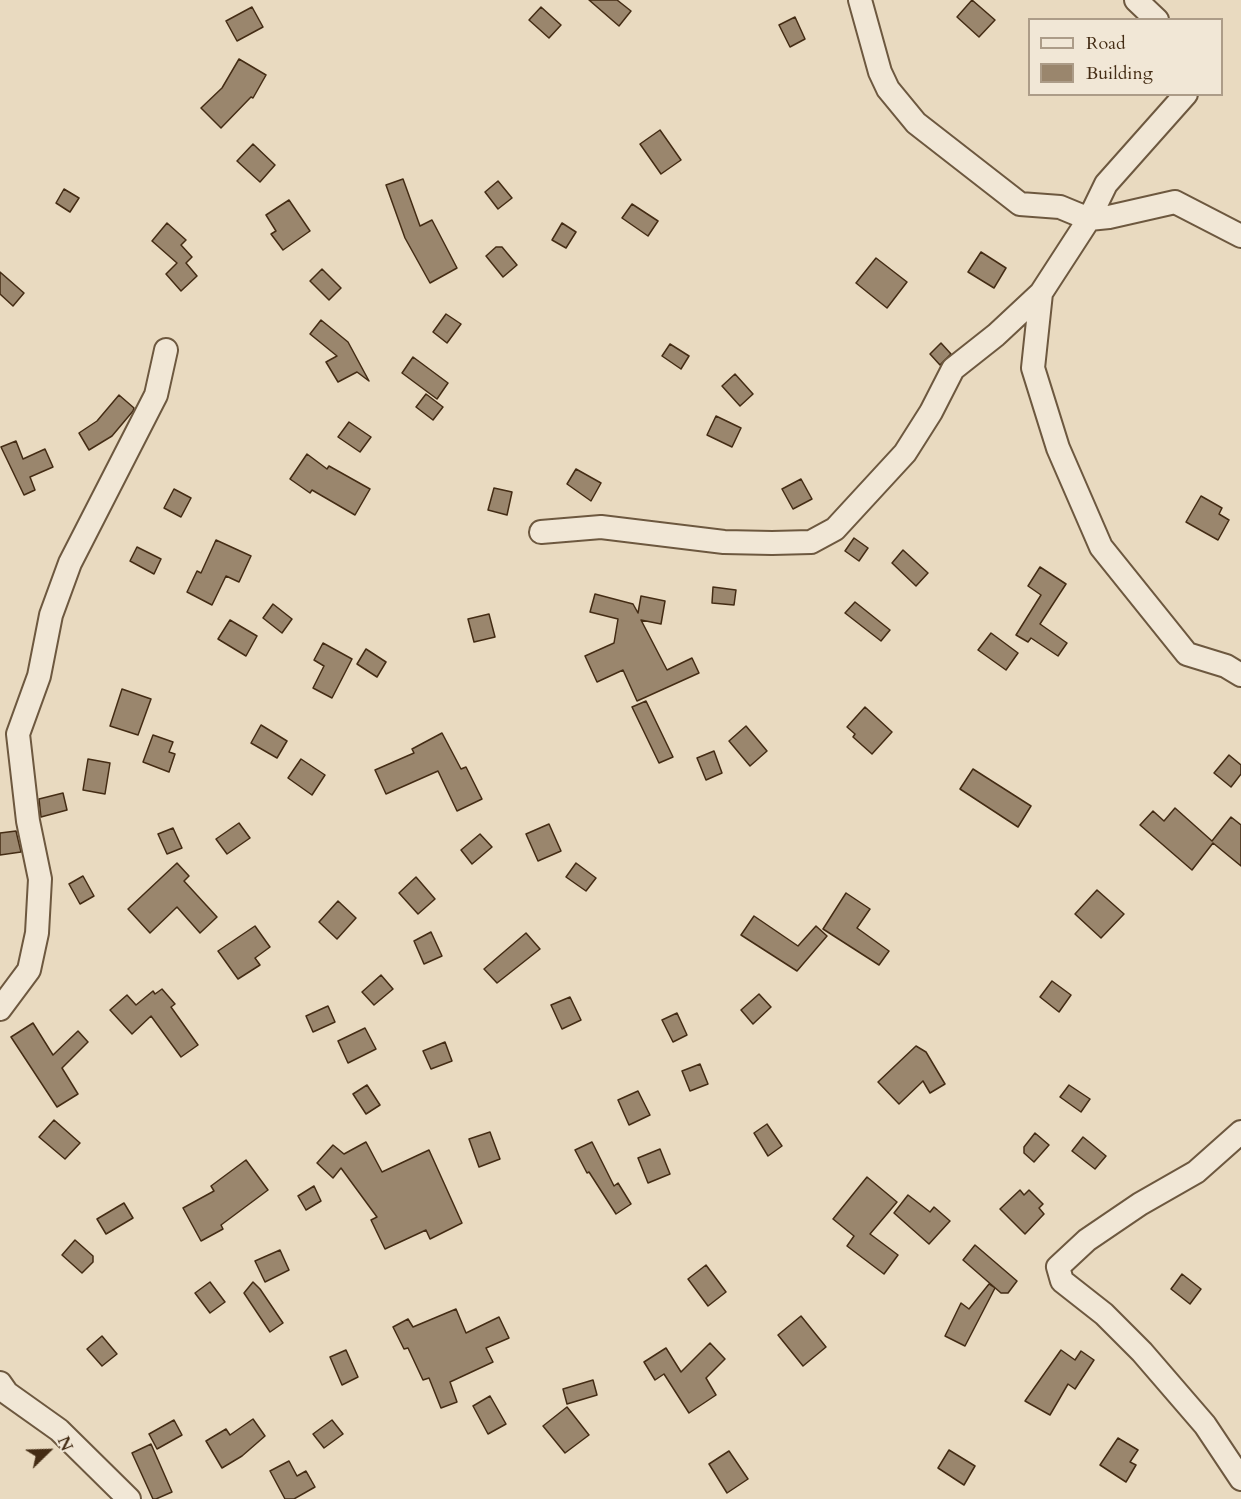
<!DOCTYPE html>
<style>
body{margin:0}
#map{position:relative;width:1241px;height:1499px;overflow:hidden;background:#e9dac0;font-family:Cardo,serif}
canvas{display:block}
.legend{position:absolute;left:1028px;top:18px;width:195px;height:78px;box-sizing:border-box;background:#f1e7d6;border:2px solid #ac9c88;margin:0;padding:8px 10px;list-style:none;font-size:18px;color:#442c14}
.legend li{display:flex;align-items:center;gap:12px;height:30px}
.legend b{width:30px;border:2px solid #ac9c88}
.north{position:absolute;left:18px;top:1421px;width:60px;height:60px;-webkit-text-stroke:4px #f1e7d6;paint-order:stroke;rotate:67deg;font-size:16px;font-weight:700;line-height:24px;text-align:center;color:#442c14}
.north::after{content:'';display:block;margin:auto;width:21px;height:27px;background:#442c14;clip-path:polygon(50% 0,100% 100%,50% 72%,0 100%)}
</style>
<div id="map">
<canvas width="1241" height="1499"></canvas>
<ul class="legend">
<li><b style="height:8px;background:#f1e7d6"></b>Road</li>
<li><b style="height:16px;background:#9a866d"></b>Building</li>
</ul>
<div class="north">N</div>
</div>
<script>
const ctx = document.querySelector('canvas').getContext('2d');
ctx.lineJoin = 'round';
function fill(path, color) { ctx.fillStyle = color; ctx.fill(path, 'evenodd'); }
function stroke(path, color, width, dash) { ctx.strokeStyle = color; ctx.lineWidth = width; ctx.lineCap = dash ? 'butt' : 'round'; ctx.setLineDash(dash || []); ctx.stroke(path); }
const building = new Path2D(`
 M 589,0 L 617,0 L 631,11 L 619,26 Z
 M 972,0 L 995,20 L 979,37 L 957,17 Z
 M 252,7 L 263,27 L 237,41 L 226,21 Z
 M 541,7 L 561,25 L 549,38 L 529,20 Z
 M 795,17 L 805,39 L 790,47 L 779,25 Z
 M 239,59 L 266,75 L 253,98 L 251,97 L 221,128 L 201,108 L 222,88 Z
 M 660,130 L 681,160 L 661,174 L 640,144 Z
 M 253,144 L 275,165 L 260,182 L 237,161 Z
 M 403,179 L 420,226 L 432,220 L 457,268 L 430,283 L 405,238 L 386,185 Z
 M 498,181 L 512,198 L 498,209 L 485,192 Z
 M 64,189 L 79,198 L 70,212 L 56,203 Z
 M 289,200 L 310,231 L 283,250 L 271,234 L 276,231 L 266,215 Z
 M 632,204 L 658,221 L 648,236 L 622,218 Z
 M 167,223 L 186,240 L 181,245 L 192,257 L 186,263 L 197,276 L 181,291 L 166,274 L 177,263 L 152,241 Z
 M 562,223 L 576,232 L 566,248 L 552,240 Z
 M 496,247 L 502,247 L 517,265 L 503,277 L 486,256 Z
 M 981,252 L 1006,268 L 994,288 L 968,272 Z
 M 876,258 L 907,282 L 887,308 L 856,283 Z
 M 322,269 L 341,288 L 329,300 L 310,281 Z
 M 0,272 L 24,293 L 13,306 L 0,294 Z
 M 446,314 L 461,324 L 447,343 L 433,332 Z
 M 321,320 L 348,342 L 369,381 L 357,372 L 338,382 L 326,362 L 337,356 L 310,334 Z
 M 941,343 L 951,354 L 940,365 L 930,354 Z
 M 670,344 L 689,356 L 681,369 L 662,356 Z
 M 413,357 L 448,383 L 437,399 L 402,373 Z
 M 735,374 L 753,394 L 740,406 L 722,386 Z
 M 426,394 L 443,407 L 433,420 L 416,407 Z
 M 119,395 L 134,408 L 133,411 L 112,436 L 89,450 L 79,433 L 97,421 Z
 M 716,416 L 741,428 L 732,447 L 707,435 Z
 M 349,422 L 371,437 L 360,452 L 338,437 Z
 M 16,441 L 23,459 L 45,449 L 53,467 L 30,477 L 35,490 L 24,495 L 1,447 Z
 M 307,454 L 327,469 L 329,466 L 370,489 L 355,515 L 312,490 L 310,493 L 290,479 Z
 M 576,469 L 601,483 L 591,501 L 567,484 Z
 M 801,479 L 812,499 L 793,509 L 782,489 Z
 M 494,488 L 512,492 L 507,515 L 488,510 Z
 M 174,489 L 191,498 L 181,517 L 164,508 Z
 M 1201,496 L 1222,508 L 1219,514 L 1229,520 L 1218,540 L 1186,522 Z
 M 854,538 L 868,548 L 859,561 L 845,551 Z
 M 216,540 L 251,556 L 239,582 L 226,576 L 212,605 L 187,592 L 197,571 L 201,573 Z
 M 137,547 L 161,559 L 154,574 L 130,561 Z
 M 903,550 L 928,573 L 916,586 L 892,563 Z
 M 1040,567 L 1066,584 L 1040,624 L 1067,643 L 1058,656 L 1031,638 L 1028,642 L 1016,635 L 1041,595 L 1028,586 Z
 M 713,587 L 736,590 L 734,605 L 712,603 Z
 M 595,594 L 633,604 L 638,613 L 641,596 L 665,601 L 661,624 L 641,620 L 667,670 L 692,658 L 699,673 L 637,701 L 623,670 L 597,682 L 585,656 L 614,643 L 618,619 L 590,612 Z
 M 855,602 L 890,630 L 881,641 L 845,613 Z
 M 273,604 L 292,619 L 282,633 L 263,618 Z
 M 489,614 L 495,637 L 474,642 L 468,619 Z
 M 230,620 L 257,636 L 246,656 L 218,639 Z
 M 991,633 L 1018,653 L 1006,670 L 978,650 Z
 M 323,643 L 352,659 L 332,698 L 313,688 L 324,666 L 314,660 Z
 M 366,649 L 386,662 L 377,677 L 357,664 Z
 M 122,689 L 151,699 L 138,735 L 110,726 Z
 M 646,701 L 673,757 L 659,763 L 632,707 Z
 M 865,707 L 892,732 L 872,754 L 853,737 L 855,734 L 847,727 Z
 M 261,725 L 287,741 L 277,758 L 251,743 Z
 M 746,726 L 767,751 L 750,766 L 729,741 Z
 M 442,733 L 461,769 L 466,767 L 482,799 L 457,811 L 438,771 L 386,794 L 375,770 L 414,753 L 412,749 Z
 M 153,735 L 173,742 L 169,752 L 175,754 L 169,772 L 143,762 Z
 M 714,751 L 722,773 L 706,780 L 697,758 Z
 M 1229,755 L 1241,765 L 1241,774 L 1231,787 L 1214,773 Z
 M 88,759 L 110,763 L 105,794 L 83,790 Z
 M 301,759 L 325,775 L 312,795 L 288,778 Z
 M 973,769 L 1031,806 L 1018,827 L 960,789 Z
 M 63,793 L 67,810 L 41,817 L 39,799 Z
 M 1175,808 L 1212,841 L 1231,817 L 1241,825 L 1241,866 L 1213,843 L 1192,870 L 1140,825 L 1153,811 L 1164,821 Z
 M 239,823 L 250,838 L 227,854 L 216,839 Z
 M 549,824 L 561,851 L 538,861 L 526,834 Z
 M 173,828 L 182,848 L 167,854 L 158,834 Z
 M 16,831 L 21,852 L 0,855 L 0,833 Z
 M 480,834 L 492,847 L 472,864 L 461,850 Z
 M 177,863 L 189,876 L 184,881 L 217,917 L 200,933 L 177,907 L 150,933 L 128,909 Z
 M 576,863 L 596,878 L 586,891 L 566,877 Z
 M 83,876 L 94,896 L 80,904 L 69,884 Z
 M 416,877 L 435,899 L 418,914 L 399,893 Z
 M 1097,890 L 1124,914 L 1101,938 L 1075,914 Z
 M 846,893 L 870,909 L 857,928 L 889,951 L 879,965 L 823,929 Z
 M 338,901 L 356,918 L 337,939 L 319,922 Z
 M 754,916 L 798,946 L 816,926 L 827,936 L 797,971 L 741,935 Z
 M 255,926 L 270,947 L 255,958 L 260,965 L 238,979 L 218,951 Z
 M 431,932 L 442,956 L 424,964 L 414,941 Z
 M 526,933 L 540,949 L 497,983 L 484,969 Z
 M 381,975 L 393,989 L 374,1005 L 362,992 Z
 M 1052,981 L 1071,995 L 1059,1012 L 1040,997 Z
 M 162,989 L 175,1004 L 171,1007 L 198,1045 L 181,1057 L 151,1016 L 132,1034 L 110,1010 L 127,995 L 136,1005 L 153,991 L 155,994 Z
 M 759,994 L 771,1007 L 753,1024 L 741,1010 Z
 M 570,997 L 581,1020 L 562,1029 L 551,1005 Z
 M 328,1006 L 335,1022 L 313,1032 L 306,1016 Z
 M 677,1013 L 687,1035 L 673,1042 L 662,1020 Z
 M 33,1023 L 53,1055 L 78,1031 L 88,1042 L 62,1068 L 78,1094 L 57,1107 L 11,1037 Z
 M 365,1028 L 376,1049 L 348,1063 L 338,1041 Z
 M 445,1042 L 452,1061 L 431,1069 L 423,1051 Z
 M 916,1046 L 926,1052 L 945,1084 L 930,1093 L 923,1081 L 899,1104 L 878,1082 Z
 M 700,1064 L 708,1084 L 690,1091 L 682,1071 Z
 M 367,1085 L 380,1105 L 366,1114 L 353,1094 Z
 M 1069,1085 L 1090,1099 L 1081,1112 L 1060,1097 Z
 M 638,1091 L 650,1115 L 629,1125 L 618,1100 Z
 M 54,1120 L 80,1143 L 65,1159 L 39,1137 Z
 M 767,1124 L 782,1146 L 768,1156 L 754,1133 Z
 M 490,1132 L 500,1159 L 479,1167 L 469,1139 Z
 M 1035,1133 L 1049,1145 L 1034,1162 L 1024,1153 L 1024,1147 Z
 M 1083,1137 L 1106,1156 L 1095,1169 L 1072,1151 Z
 M 366,1142 L 382,1172 L 429,1150 L 462,1223 L 430,1239 L 426,1230 L 385,1249 L 371,1220 L 377,1217 L 341,1168 L 333,1178 L 317,1163 L 333,1145 L 344,1154 Z
 M 592,1142 L 614,1186 L 618,1183 L 631,1204 L 616,1214 L 589,1172 L 587,1173 L 575,1150 Z
 M 660,1149 L 670,1174 L 648,1183 L 638,1158 Z
 M 246,1160 L 268,1190 L 221,1225 L 223,1229 L 201,1241 L 183,1208 L 214,1191 L 211,1186 Z
 M 867,1177 L 897,1202 L 870,1234 L 898,1255 L 884,1274 L 847,1246 L 854,1236 L 833,1219 Z
 M 314,1186 L 321,1201 L 306,1210 L 298,1196 Z
 M 1020,1190 L 1024,1195 L 1029,1190 L 1043,1204 L 1039,1208 L 1044,1214 L 1025,1234 L 1000,1209 Z
 M 908,1195 L 930,1212 L 934,1207 L 950,1221 L 929,1244 L 894,1213 Z
 M 124,1203 L 133,1218 L 106,1234 L 97,1219 Z
 M 75,1240 L 93,1256 L 93,1262 L 82,1273 L 62,1255 Z
 M 975,1245 L 1017,1281 L 1008,1293 L 1001,1293 L 963,1260 Z
 M 280,1250 L 289,1270 L 265,1282 L 255,1261 Z
 M 706,1265 L 726,1292 L 708,1306 L 688,1279 Z
 M 1182,1274 L 1201,1289 L 1190,1304 L 1171,1289 Z
 M 210,1282 L 225,1302 L 210,1313 L 195,1293 Z
 M 253,1282 L 260,1289 L 283,1323 L 270,1332 L 244,1293 Z
 M 989,1284 L 995,1288 L 965,1346 L 945,1336 L 961,1303 L 969,1309 Z
 M 456,1309 L 466,1333 L 499,1317 L 509,1338 L 486,1348 L 493,1362 L 450,1382 L 457,1402 L 441,1408 L 429,1378 L 423,1380 L 408,1348 L 404,1349 L 393,1327 L 408,1319 L 413,1327 Z
 M 801,1316 L 826,1347 L 803,1366 L 778,1335 Z
 M 102,1336 L 117,1354 L 102,1366 L 87,1349 Z
 M 710,1343 L 725,1359 L 706,1378 L 716,1395 L 689,1413 L 664,1374 L 655,1380 L 644,1362 L 666,1348 L 681,1372 Z
 M 346,1350 L 358,1377 L 342,1385 L 330,1357 Z
 M 1061,1350 L 1075,1360 L 1081,1351 L 1094,1360 L 1075,1389 L 1068,1384 L 1050,1415 L 1025,1401 Z
 M 593,1380 L 597,1395 L 567,1404 L 563,1389 Z
 M 490,1396 L 506,1424 L 488,1434 L 473,1406 Z
 M 567,1407 L 589,1435 L 565,1453 L 543,1426 Z
 M 253,1419 L 265,1436 L 242,1456 L 222,1468 L 206,1441 L 226,1429 L 230,1435 Z
 M 174,1420 L 182,1435 L 157,1449 L 149,1434 Z
 M 332,1420 L 343,1434 L 324,1448 L 313,1434 Z
 M 1118,1438 L 1138,1450 L 1130,1462 L 1136,1465 L 1126,1482 L 1100,1465 Z
 M 151,1444 L 172,1492 L 156,1499 L 153,1499 L 132,1453 Z
 M 949,1450 L 975,1466 L 964,1485 L 938,1468 Z
 M 729,1451 L 748,1479 L 727,1493 L 709,1464 Z
 M 289,1461 L 297,1476 L 306,1471 L 315,1487 L 294,1499 L 285,1499 L 270,1471 Z`);
const minor = new Path2D(`
 M 860,0 L 880,72 L 888,89 L 916,123 L 1020,204 L 1060,207 L 1089,219 L 1109,217 L 1175,202 L 1241,236
 M 1136,0 L 1157,20
 M 1041,293 L 1033,368 L 1058,448 L 1101,547 L 1187,654 L 1226,666 L 1241,675
 M 541,532 L 601,527 L 724,542 L 772,543 L 811,542 L 835,529 L 905,453 L 931,412 L 953,369 L 996,335 L 1041,293 L 1089,219 L 1106,184 L 1186,94
 M 0,1009 L 29,970 L 37,933 L 40,879 L 28,821 L 18,734 L 39,676 L 51,615 L 70,563 L 156,395 L 166,350
 M 1241,1132 L 1196,1172 L 1140,1204 L 1087,1240 L 1058,1267 L 1062,1281 L 1104,1314 L 1142,1352 L 1205,1425 L 1241,1479
 M 0,1383 L 7,1393 L 59,1430 L 129,1499`);
fill(building, '#9a866d');
stroke(building, '#442c14', 1.5);
stroke(minor, '#6d583f', 26);
stroke(minor, '#f1e7d6', 22);
</script>
